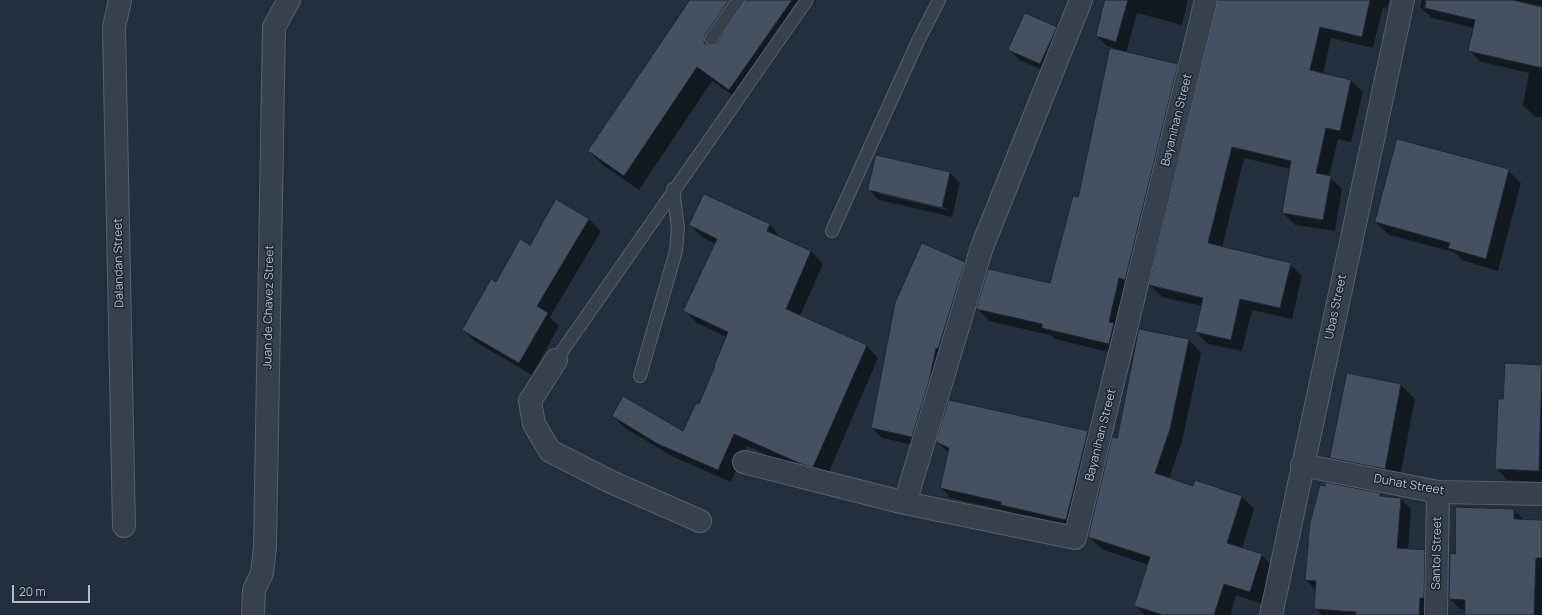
<!DOCTYPE html>
<style>
body{margin:0}
#map{position:relative;width:1542px;height:615px;overflow:hidden;background:#242f3e;font-family:Manrope,sans-serif}
canvas{display:block}
.scale{position:absolute;left:12px;top:585px;width:78px;height:18px;box-sizing:border-box;border:2px solid #b4bcc9;border-top:0;padding-left:5px;font-size:12px;line-height:14px;white-space:nowrap;color:#b4bcc9;-webkit-text-stroke:3px #1d2633;paint-order:stroke}
</style>
<div id="map">
<canvas width="1542" height="615"></canvas>
<div class="scale">20 m</div>
</div>
<script>
const ctx = document.querySelector('canvas').getContext('2d');
ctx.lineJoin = 'round';
function fill(path, color) { ctx.fillStyle = color; ctx.fill(path, 'evenodd'); }
function stroke(path, color, width, dash) { ctx.strokeStyle = color; ctx.lineWidth = width; ctx.lineCap = dash ? 'butt' : 'round'; ctx.setLineDash(dash || []); ctx.stroke(path); }
function write(font, color, halo, rows, align = 'center') {
  ctx.font = font + ' Manrope,sans-serif'; ctx.lineWidth = 3; ctx.setLineDash([]); ctx.textBaseline = 'middle'; ctx.strokeStyle = halo; ctx.fillStyle = color; for (const [text, x, y, turn = 0] of rows) {
    ctx.save(); ctx.translate(x, y); ctx.rotate((+turn || 0) * Math.PI / 180); ctx.textAlign = isNaN(turn) ? turn : align; if (halo) ctx.strokeText(text, 0, 0); ctx.fillText(text, 0, 0); ctx.restore();
  }
}
const shadow = new Path2D(`
 M 692,0 L 816,0 L 744,103 L 712,81 L 639,190 L 603,165 L 589,151 Z
 M 1106,0 L 1188,0 L 1182,25 L 1137,13 L 1126,53 L 1177,64 L 1189,76 L 1121,355 L 1055,339 L 1050,335 L 989,321 L 978,309 L 1051,285 L 1079,199 L 1112,47 L 1107,46 L 1097,36 Z
 M 1219,0 L 1389,0 L 1387,8 L 1383,7 L 1373,48 L 1331,38 L 1323,74 L 1351,81 L 1363,92 L 1351,142 L 1338,139 L 1329,177 L 1342,189 L 1335,231 L 1295,225 L 1283,213 L 1291,169 L 1244,158 L 1222,248 L 1290,264 L 1302,276 L 1292,319 L 1252,310 L 1242,351 L 1208,344 L 1196,332 L 1202,306 L 1162,297 L 1150,285 Z
 M 1422,0 L 1542,0 L 1542,118 L 1534,116 L 1523,105 L 1529,73 L 1481,62 L 1469,50 L 1474,28 L 1432,18 L 1420,7 Z
 M 1056,28 L 1066,38 L 1051,73 L 1019,60 L 1010,50 Z
 M 877,156 L 950,173 L 960,183 L 952,217 L 879,200 L 869,190 ZM 879,192 L 947,208 L 947,210 L 879,194 Z
 M 1508,170 L 1521,183 L 1498,271 L 1462,260 L 1454,252 L 1389,235 L 1376,222 Z
 M 704,195 L 770,225 L 781,238 L 811,251 L 823,264 L 800,316 L 866,345 L 878,358 L 826,479 L 814,476 L 747,446 L 731,482 L 672,456 L 625,428 L 613,416 L 684,433 L 699,405 L 727,337 L 697,323 L 684,310 L 716,244 L 702,237 L 690,225 Z
 M 557,201 L 589,219 L 601,231 L 550,317 L 559,326 L 532,375 L 476,342 L 463,330 L 496,284 L 530,246 Z
 M 964,262 L 974,272 L 922,447 L 882,438 L 872,428 Z
 M 1189,340 L 1201,353 L 1182,441 L 1169,479 L 1194,487 L 1196,482 L 1242,497 L 1254,509 L 1242,549 L 1262,555 L 1274,568 L 1262,604 L 1236,595 L 1230,615 L 1145,615 L 1135,605 L 1148,565 L 1102,549 L 1089,537 L 1117,439 Z
 M 1506,364 L 1542,365 L 1542,482 L 1507,480 L 1496,468 L 1504,400 Z
 M 1401,385 L 1415,399 L 1399,482 L 1346,472 L 1331,458 Z
 M 1088,432 L 1098,442 L 1076,530 L 1012,514 L 1008,511 L 951,498 L 941,488 L 949,453 L 937,442 Z
 M 1380,494 L 1382,497 L 1401,499 L 1411,509 L 1408,550 L 1424,551 L 1435,562 L 1430,615 L 1322,615 L 1315,608 L 1316,590 L 1306,580 Z
 M 1457,508 L 1514,510 L 1524,520 L 1542,521 L 1542,615 L 1466,615 L 1466,609 L 1460,609 L 1450,599 L 1456,555 Z`);
const building = new Path2D(`
 M 690,0 L 729,0 L 705,35 L 704,43 L 711,46 L 717,43 L 745,0 L 792,0 L 729,90 L 697,67 L 624,176 L 588,151 Z
 M 1105,0 L 1128,0 L 1116,42 L 1096,36 Z
 M 1218,0 L 1370,0 L 1362,37 L 1320,27 L 1310,70 L 1351,80 L 1340,131 L 1326,128 L 1316,173 L 1331,176 L 1323,220 L 1282,213 L 1291,161 L 1232,147 L 1208,243 L 1291,263 L 1280,308 L 1240,299 L 1231,340 L 1195,332 L 1203,298 L 1149,285 Z
 M 1426,0 L 1513,0 L 1542,7 L 1542,68 L 1468,51 L 1475,20 L 1425,8 Z
 M 1025,13 L 1057,27 L 1040,64 L 1008,50 Z
 M 1110,48 L 1178,64 L 1125,280 L 1119,278 L 1109,322 L 1114,323 L 1109,344 L 1042,328 L 1042,324 L 976,309 L 988,269 L 1050,283 L 1073,196 L 1078,197 Z
 M 1397,139 L 1509,169 L 1486,259 L 1448,248 L 1450,243 L 1375,222 Z
 M 876,155 L 950,172 L 942,208 L 868,190 Z
 M 704,194 L 770,224 L 767,231 L 811,251 L 786,309 L 867,345 L 813,467 L 801,464 L 734,434 L 718,470 L 658,444 L 612,416 L 623,396 L 683,431 L 696,403 L 699,404 L 715,366 L 714,366 L 728,332 L 683,311 L 717,239 L 689,225 Z
 M 556,199 L 589,219 L 537,306 L 548,313 L 519,363 L 462,330 L 491,279 L 496,282 L 520,239 L 530,245 Z
 M 922,243 L 965,262 L 938,349 L 936,348 L 929,381 L 912,437 L 871,428 L 895,303 Z
 M 1139,329 L 1189,339 L 1170,429 L 1155,473 L 1193,486 L 1195,480 L 1242,496 L 1227,543 L 1262,554 L 1250,592 L 1224,584 L 1214,615 L 1163,615 L 1134,606 L 1150,557 L 1088,537 L 1112,437 L 1117,438 Z
 M 1505,363 L 1542,365 L 1539,471 L 1495,469 L 1498,399 L 1503,399 Z
 M 1347,373 L 1401,384 L 1385,469 L 1330,458 Z
 M 949,400 L 1088,431 L 1066,520 L 1001,505 L 1001,502 L 940,488 L 949,448 L 936,442 Z
 M 1325,482 L 1380,493 L 1380,496 L 1401,498 L 1397,548 L 1425,550 L 1424,598 L 1420,598 L 1419,615 L 1356,615 L 1356,612 L 1314,609 L 1316,581 L 1305,580 L 1310,523 L 1320,485 L 1325,486 Z
 M 1456,507 L 1514,509 L 1514,519 L 1542,520 L 1542,558 L 1536,558 L 1534,615 L 1465,615 L 1465,600 L 1449,599 L 1450,553 L 1455,554 Z`);
const service = new Path2D(`
 M 711,39 L 738,0
 M 832,231 L 918,41 L 939,0
 M 556,360 L 807,0
 M 640,376 L 676,251 L 678,228 L 673,189`);
const minor = new Path2D(`
 M 120,0 L 114,27 L 124,526
 M 556,360 L 530,401 L 534,424 L 550,451 L 611,482 L 700,521
 M 744,462 L 905,503 L 1075,538 L 1206,0
 M 1302,465 L 1438,492 L 1542,494
 M 905,503 L 982,247 L 1081,0
 M 253,615 L 254,590 L 262,573 L 265,547 L 274,27 L 289,0
 M 1436,615 L 1438,492`);
const tertiary = new Path2D(`
 M 1271,615 L 1403,0`);
const streetNames = [
 ["Bayanihan Street",1177,120,-76],
 ["Dalandan Street",119,263,-91],
 ["Juan de Chavez Street",269,307,-89],
 ["Ubas Street",1336,307,-78],
 ["Bayanihan Street",1101,435,-76],
 ["Duhat Street",1409,485,10],
 ["Santol Street",1437,553,-89]
];
fill(shadow, '#0007');
fill(building, '#455162');
stroke(building, '#1f2835', 1);
stroke(service, '#565f6c', 14);
stroke(minor, '#565f6c', 24);
stroke(tertiary, '#565f6c', 24);
stroke(service, '#38414e', 12);
stroke(minor, '#38414e', 22);
stroke(tertiary, '#38414e', 22);
write('12px', '#b4bcc9', '#1d2633', streetNames);
</script>
